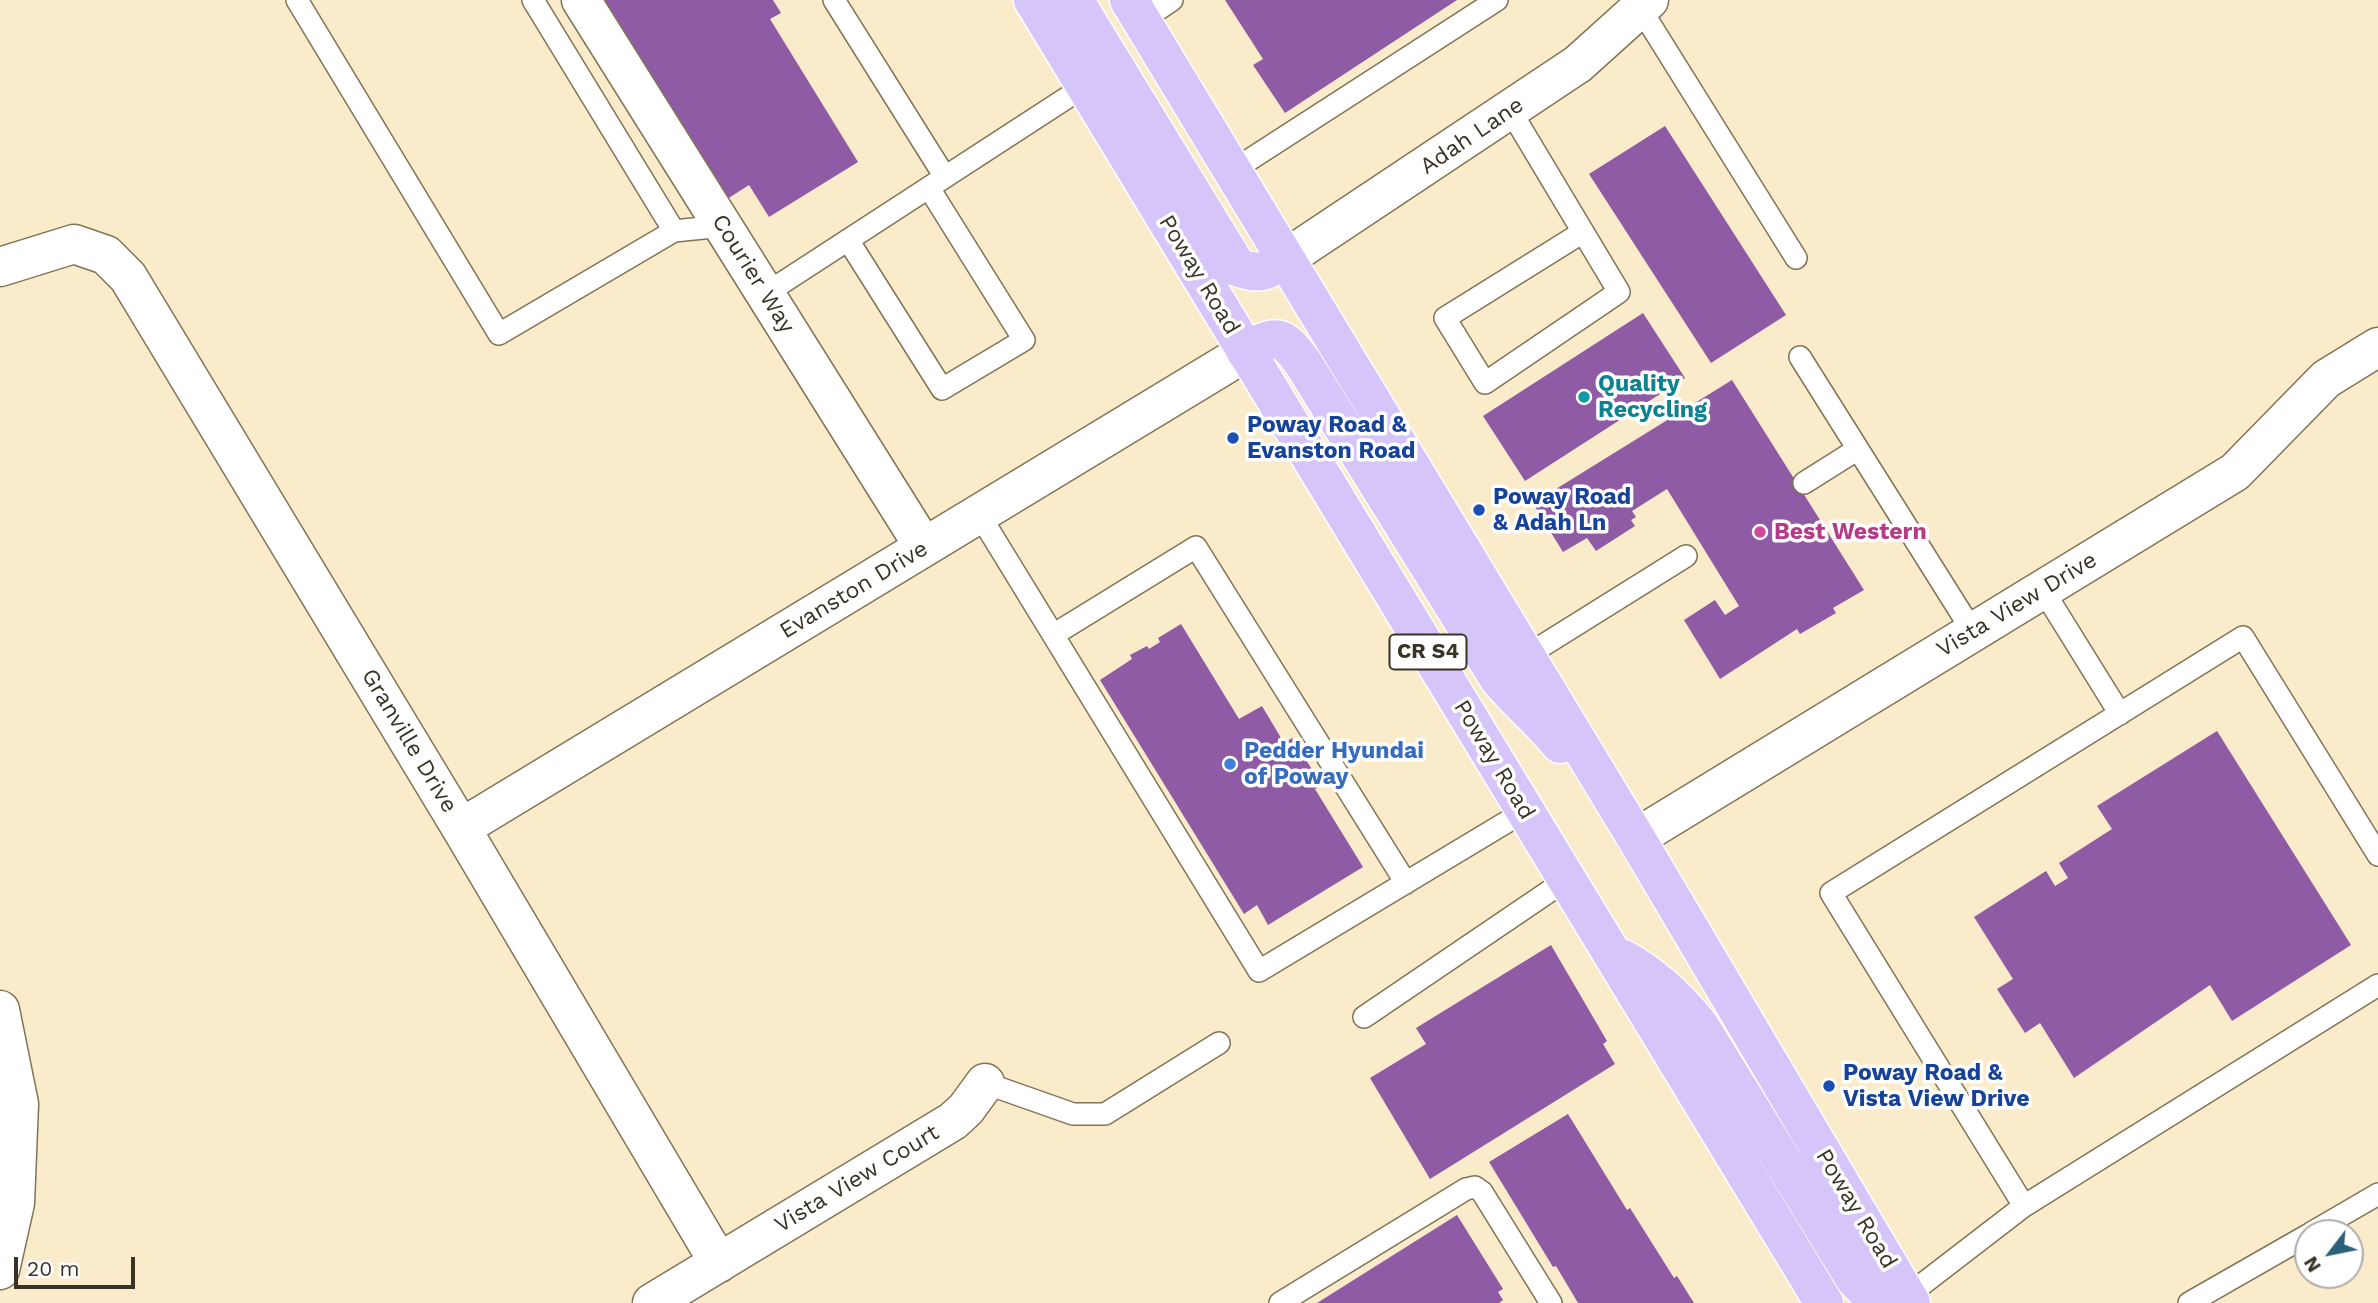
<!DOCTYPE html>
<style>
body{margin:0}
#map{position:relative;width:2378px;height:1303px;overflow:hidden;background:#faebca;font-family:"Work Sans",sans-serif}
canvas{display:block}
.north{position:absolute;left:2294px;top:1219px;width:70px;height:70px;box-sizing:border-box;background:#fff;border:2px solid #b0ada8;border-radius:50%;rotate:238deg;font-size:19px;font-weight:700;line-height:28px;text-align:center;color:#393326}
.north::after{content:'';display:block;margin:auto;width:24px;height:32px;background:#2b607b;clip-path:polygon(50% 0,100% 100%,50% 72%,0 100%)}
.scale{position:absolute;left:14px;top:1257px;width:121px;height:32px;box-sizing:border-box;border:4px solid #393326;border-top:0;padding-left:9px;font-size:21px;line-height:24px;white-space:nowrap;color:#393326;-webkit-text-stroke:5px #fff;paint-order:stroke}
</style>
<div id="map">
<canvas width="2378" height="1303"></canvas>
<div class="north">N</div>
<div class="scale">20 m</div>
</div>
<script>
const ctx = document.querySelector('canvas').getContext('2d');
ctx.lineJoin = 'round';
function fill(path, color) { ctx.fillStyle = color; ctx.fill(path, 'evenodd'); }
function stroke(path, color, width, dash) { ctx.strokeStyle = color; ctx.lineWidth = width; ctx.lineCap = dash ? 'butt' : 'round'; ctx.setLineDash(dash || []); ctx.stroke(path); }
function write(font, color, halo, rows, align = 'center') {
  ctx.font = font + ' "Work Sans",sans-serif'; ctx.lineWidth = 7; ctx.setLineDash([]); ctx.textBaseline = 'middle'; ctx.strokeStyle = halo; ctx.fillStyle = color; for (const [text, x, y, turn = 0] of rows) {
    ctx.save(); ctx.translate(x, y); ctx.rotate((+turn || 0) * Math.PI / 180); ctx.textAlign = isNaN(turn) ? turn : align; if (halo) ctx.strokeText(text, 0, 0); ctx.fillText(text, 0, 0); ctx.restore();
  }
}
const building = new Path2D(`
 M 597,0 L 773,0 L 781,13 L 770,19 L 858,162 L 769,217 L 749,185 L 721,203 Z
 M 1225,0 L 1457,0 L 1285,113 L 1253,65 L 1263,59 Z
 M 1665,126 L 1786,315 L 1711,363 L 1589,174 Z
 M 1643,313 L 1685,378 L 1525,481 L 1483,416 Z
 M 1732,380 L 1864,590 L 1833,608 L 1836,613 L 1800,634 L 1797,629 L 1720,679 L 1684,620 L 1715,600 L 1725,615 L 1739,606 L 1667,489 L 1632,511 L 1636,517 L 1631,520 L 1635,526 L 1596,551 L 1587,538 L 1563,552 L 1531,500 L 1541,493 L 1543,497 Z
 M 1181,624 L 1239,719 L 1262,706 L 1284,743 L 1292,738 L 1322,785 L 1315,789 L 1363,867 L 1268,925 L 1257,905 L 1244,914 L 1100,680 L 1132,659 L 1130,655 L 1147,646 L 1149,649 L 1160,642 L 1158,638 Z
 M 2217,731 L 2351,945 L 2232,1021 L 2210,985 L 2074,1078 L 2040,1023 L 2025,1033 L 1997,989 L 2013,979 L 1974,917 L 2046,871 L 2055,886 L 2068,878 L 2059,863 L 2112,829 L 2097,806 Z
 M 1551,945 L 1607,1041 L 1603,1044 L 1615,1064 L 1430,1179 L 1370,1078 L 1426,1044 L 1416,1028 Z
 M 1568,1114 L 1627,1210 L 1630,1208 L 1674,1278 L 1677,1276 L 1694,1303 L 1578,1303 L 1556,1266 L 1553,1267 L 1489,1162 Z
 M 1457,1215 L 1503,1289 L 1498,1292 L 1503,1300 L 1499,1303 L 1317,1303 Z`);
const lane = new Path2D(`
 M 297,0 L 499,334 L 674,231 L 533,0
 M 834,0 L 945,177
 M 1640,8 L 1796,258
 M 1141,21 L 1172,0
 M 1510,110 L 1619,292 L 1485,383 L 1445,318 L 1583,232
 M 1232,171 L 1497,0
 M 674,231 L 723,226
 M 848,240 L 942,389 L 1024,340 L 929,188
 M 765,294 L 1085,86
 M 1800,357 L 1973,632
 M 1804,483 L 1858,449
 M 979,514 L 1259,971 L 1525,811
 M 2043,590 L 2120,714
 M 1053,635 L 1196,547 L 1406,883
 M 1526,656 L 1686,556
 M 1364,1017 L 1566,880
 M 985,1083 L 1073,1114 L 1105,1114 L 1219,1043
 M 2024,1206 L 1831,893 L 2243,637 L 2378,855
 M 2311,1233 L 2378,1194
 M 1907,1296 L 2024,1206 L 2378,985
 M 1280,1303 L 1466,1189 L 1475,1187 L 1482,1192 L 1551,1303
 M 2189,1303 L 2308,1235`);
const street = new Path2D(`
 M 581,0 L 924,547
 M 1285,259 L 1578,64 L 1649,0
 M 0,267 L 74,244 L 106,255 L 128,277 L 461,828 L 719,1263
 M 461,828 L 1246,352
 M 1636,838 L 2235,472 L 2326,379 L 2378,347
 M 0,1010 L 19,1104 L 15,1203 L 0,1270
 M 652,1303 L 953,1121 L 966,1109 L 985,1083`);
const primary = new Path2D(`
 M 1033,0 L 1824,1303
 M 1074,0 L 1237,267 C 1260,276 1266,271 1285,259
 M 1129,0 L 1636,838 L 1911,1303
 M 1246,352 C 1276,333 1282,334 1303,363 L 1499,679 C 1518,702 1541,720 1560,744
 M 1623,959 C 1654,976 1677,998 1699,1025 L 1855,1279 L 1865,1289 L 1907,1296`);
const markers = [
 [1584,397,7,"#0f9aa8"],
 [1233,438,7,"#1a4fb4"],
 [1479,510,7,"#1a4fb4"],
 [1760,532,7,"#d1479c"],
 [1230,764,7,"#3f7fe0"],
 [1829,1086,7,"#1a4fb4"]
];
const shields = [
 [1428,652,77]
];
const shieldNames = [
 ["CR S4",1428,652]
];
const streetNames = [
 ["Adah Lane",1472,136,-34],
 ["Courier Way",753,274,58],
 ["Poway Road",1199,275,59],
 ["Evanston Drive",854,590,-31],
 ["Vista View Drive",2017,605,-31],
 ["Granville Drive",409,741,59],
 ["Poway Road",1494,760,59],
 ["Vista View Court",857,1179,-31],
 ["Poway Road",1856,1209,59]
];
const cultureNames = [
 ["Quality",1598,384],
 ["Recycling",1598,410]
];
const transitNames = [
 ["Poway Road &",1247,425],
 ["Evanston Road",1247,451],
 ["Poway Road",1493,497],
 ["& Adah Ln",1493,523],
 ["Poway Road &",1843,1073],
 ["Vista View Drive",1843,1099]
];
const hotelNames = [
 ["Best Western",1774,532]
];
const shopNames = [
 ["Pedder Hyundai",1244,751],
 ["of Poway",1244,777]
];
fill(building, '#8f5ba4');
stroke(lane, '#817456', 24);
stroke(street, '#817456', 41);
stroke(primary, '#fff', 41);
stroke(lane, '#fff', 21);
stroke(street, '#fff', 38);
stroke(primary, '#d5c5f8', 38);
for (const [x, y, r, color] of markers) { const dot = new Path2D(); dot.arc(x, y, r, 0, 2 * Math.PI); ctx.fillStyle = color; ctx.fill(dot); stroke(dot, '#fff', 2.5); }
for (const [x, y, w] of shields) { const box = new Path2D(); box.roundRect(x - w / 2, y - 17.5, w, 35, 5); ctx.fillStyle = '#fff'; ctx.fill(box); stroke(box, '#393326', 2); }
write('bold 21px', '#393326', null, shieldNames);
write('23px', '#393326', '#fff', streetNames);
write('bold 23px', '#0d838f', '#fff', cultureNames, 'left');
write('bold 23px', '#164399', '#fff', transitNames, 'left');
write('bold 23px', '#b23c85', '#fff', hotelNames, 'left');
write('bold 23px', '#366cbe', '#fff', shopNames, 'left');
</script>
